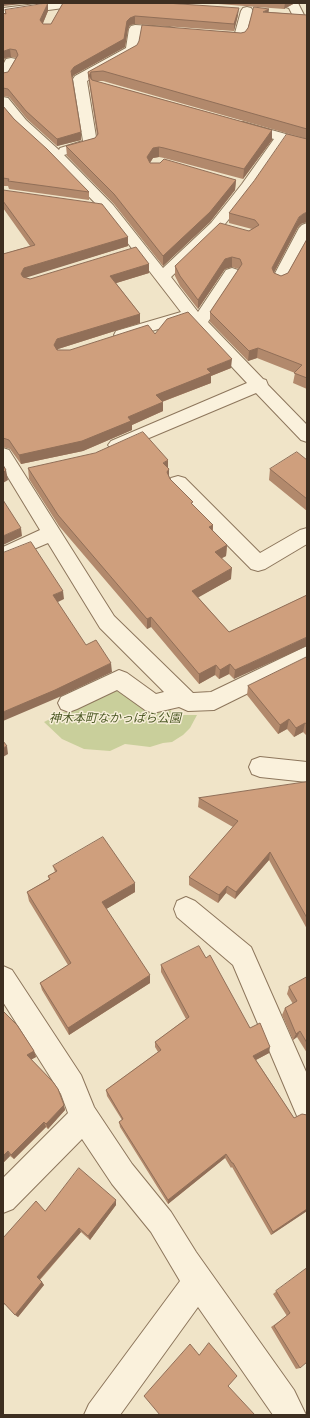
<!DOCTYPE html>
<meta charset="utf-8">
<style>
body{margin:0}
#map{position:relative;width:310px;height:1418px;overflow:hidden;background:#f0e4c8;font-family:"Noto Serif",serif}
canvas{display:block}
.frame{position:absolute;inset:0;border:4px solid #3d2e20;pointer-events:none}
</style>
<div id="map">
<canvas width="310" height="1418"></canvas>
<div class="frame"></div>
</div>
<script>
const ctx = document.querySelector('canvas').getContext('2d');
ctx.lineJoin = 'round';
function fill(path, color) { ctx.fillStyle = color; ctx.fill(path, 'evenodd'); }
function stroke(path, color, width, dash) { ctx.strokeStyle = color; ctx.lineWidth = width; ctx.lineCap = dash ? 'butt' : 'round'; ctx.setLineDash(dash || []); ctx.stroke(path); }
function write(font, color, halo, rows, align = 'center') {
  ctx.font = font + ' "Noto Serif","Noto Sans JP",serif'; ctx.lineWidth = 3; ctx.setLineDash([]); ctx.textBaseline = 'middle'; ctx.strokeStyle = halo; ctx.fillStyle = color; for (const [text, x, y, turn = 0] of rows) {
    ctx.save(); ctx.translate(x, y); ctx.rotate((+turn || 0) * Math.PI / 180); ctx.textAlign = isNaN(turn) ? turn : align; if (halo) ctx.strokeText(text, 0, 0); ctx.fillText(text, 0, 0); ctx.restore();
  }
}
const green = new Path2D(`
 M 117,685 L 167,708 L 178,715 L 197,715 L 190,728 L 183,735 L 172,742 L 163,743 L 150,747 L 125,744 L 110,751 L 84,749 L 62,739 L 44,722 Z`);
const minor = new Path2D(`
 M 44,3 L 77,3 L 75,6 L 71,7 L 3,16 L 3,8 Z
 M 280,3 L 298,3 L 304,15 L 302,18 L 294,18 L 289,8 L 282,6 Z
 M 247,7 L 251,8 L 253,11 L 244,40 L 240,41 L 210,38 L 208,35 L 210,32 L 235,33 L 241,11 L 243,8 Z
 M 135,25 L 170,27 L 174,28 L 176,31 L 174,34 L 170,35 L 141,33 L 138,50 L 136,53 L 87,81 L 97,143 L 95,146 L 64,155 L 113,205 L 163,268 L 211,223 L 242,184 L 274,139 L 238,129 L 236,126 L 238,123 L 243,122 L 307,140 L 307,148 L 285,142 L 252,190 L 221,229 L 171,277 L 198,312 L 226,270 L 232,268 L 238,270 L 240,273 L 208,322 L 263,379 L 266,380 L 268,385 L 307,425 L 307,442 L 301,440 L 256,393 L 123,449 L 117,451 L 111,449 L 108,445 L 111,441 L 247,383 L 188,320 L 122,340 L 116,339 L 114,335 L 116,331 L 181,312 L 103,211 L 49,156 L 16,126 L 3,110 L 3,97 L 8,98 L 26,120 L 59,150 L 60,148 L 83,141 L 73,79 L 75,76 L 126,48 L 129,29 L 131,26 Z
 M 11,58 L 16,59 L 17,62 L 8,79 L 3,80 L 3,65 L 6,59 Z
 M 307,223 L 307,243 L 288,279 L 286,282 L 280,284 L 274,282 L 272,279 L 299,228 L 302,225 Z
 M 3,448 L 9,450 L 114,616 L 193,693 L 211,692 L 307,646 L 307,664 L 214,710 L 188,711 L 179,707 L 153,713 L 145,710 L 117,690 L 77,709 L 69,712 L 61,709 L 58,703 L 61,697 L 119,670 L 127,673 L 156,694 L 164,692 L 100,628 L 48,543 L 3,562 L 3,547 L 40,530 L 3,469 Z
 M 178,476 L 185,478 L 260,553 L 300,530 L 307,528 L 307,544 L 265,569 L 258,571 L 251,569 L 171,488 L 169,483 L 171,478 Z
 M 260,757 L 307,762 L 307,782 L 260,777 L 252,774 L 249,767 L 252,760 Z
 M 186,897 L 195,901 L 251,947 L 307,1074 L 307,1120 L 297,1116 L 233,965 L 177,917 L 174,909 L 177,901 Z
 M 3,966 L 12,970 L 81,1075 L 94,1107 L 132,1164 L 171,1212 L 196,1252 L 294,1390 L 306,1415 L 273,1415 L 198,1307 L 120,1415 L 84,1415 L 89,1404 L 180,1281 L 151,1232 L 112,1184 L 82,1139 L 13,1209 L 3,1213 L 3,1178 L 68,1113 L 61,1094 L 3,1002 Z`);
const wall = new Path2D(`
 M 63,3 L 238,15 L 234,31 L 135,24 L 130,25 L 128,29 L 125,47 L 74,75 L 72,77 L 81,140 L 57,146 L 27,119 L 9,97 L 3,96 L 3,73 L 8,72 L 16,58 L 11,57 L 5,58 L 5,10 L 48,11 L 43,23 L 43,24 L 51,24 Z
 M 205,3 L 295,3 L 284,9 Z
 M 269,12 L 307,15 L 307,139 L 103,81 L 96,81 L 272,130 L 272,140 L 243,179 L 164,158 L 159,157 L 153,158 L 150,163 L 236,180 L 235,190 L 210,222 L 163,266 L 114,204 L 67,156 L 66,146 L 95,138 L 97,135 L 89,82 L 88,72 L 245,32 Z
 M 3,106 L 14,119 L 89,192 L 89,200 L 9,189 L 8,186 L 3,186 Z
 M 3,190 L 128,237 L 128,246 L 25,277 L 30,279 L 149,264 L 149,273 L 116,283 L 140,314 L 140,323 L 58,349 L 57,350 L 70,350 L 155,334 L 231,368 L 211,376 L 211,383 L 162,402 L 163,411 L 132,425 L 132,430 L 83,451 L 21,464 L 10,449 L 3,447 L 3,254 L 30,246 L 3,208 Z
 M 229,213 L 301,224 L 298,227 L 274,273 L 281,276 L 288,273 L 307,239 L 307,389 L 293,383 L 295,373 L 257,358 L 248,361 L 210,322 L 210,312 L 239,269 L 232,267 L 225,269 L 198,309 L 180,286 L 175,276 L 175,266 L 252,229 L 229,223 Z
 M 307,460 L 307,511 L 269,480 L 270,469 Z
 M 28,468 L 168,469 L 169,476 L 170,479 L 193,505 L 213,525 L 213,531 L 227,545 L 226,556 L 222,558 L 231,579 L 198,597 L 229,632 L 307,595 L 234,679 L 229,674 L 219,679 L 215,675 L 199,684 L 151,627 L 147,629 L 59,526 L 29,479 Z
 M 307,657 L 307,736 L 303,732 L 294,737 L 287,729 L 278,734 L 247,695 L 248,686 Z
 M 307,782 L 307,929 L 269,860 L 235,899 L 226,893 L 218,903 L 189,885 L 189,877 L 233,827 L 198,807 L 199,798 Z
 M 53,866 L 135,892 L 106,909 L 150,983 L 69,1035 L 42,990 L 40,983 L 68,965 L 29,901 L 27,892 L 49,879 L 48,876 L 55,872 Z
 M 206,958 L 250,1028 L 269,1053 L 256,1060 L 294,1118 L 307,1115 L 307,1211 L 271,1235 L 232,1167 L 231,1168 L 225,1158 L 168,1204 L 120,1127 L 119,1122 L 122,1120 L 107,1096 L 106,1090 L 158,1052 L 155,1047 L 155,1042 L 186,1019 L 161,972 L 161,965 Z
 M 307,977 L 307,1053 L 297,1037 L 293,1040 L 282,1015 L 285,1008 L 293,1004 L 287,994 L 289,987 Z
 M 3,1011 L 17,1025 L 34,1051 L 36,1057 L 31,1059 L 53,1082 L 58,1089 L 65,1110 L 48,1129 L 46,1127 L 14,1159 L 10,1156 L 3,1163 Z
 M 116,1205 L 90,1240 L 81,1232 L 40,1280 L 44,1285 L 18,1317 L 5,1304 L 3,1306 L 3,1238 L 45,1211 Z
 M 307,1268 L 300,1368 L 296,1369 L 271,1327 L 287,1316 L 273,1294 Z`);
const shadedWall = new Path2D(`
 M 3,3 L 32,3 L 3,6 Z
 M 48,3 L 48,11 L 41,28 L 40,20 Z
 M 285,3 L 295,3 L 284,9 Z
 M 239,8 L 238,15 L 234,31 L 234,24 Z
 M 269,9 L 268,18 L 263,12 Z
 M 135,16 L 135,24 L 130,25 L 128,29 L 125,47 L 74,75 L 72,78 L 71,71 L 74,67 L 130,18 Z
 M 10,49 L 11,57 L 5,58 L 3,62 L 3,52 L 4,51 Z
 M 91,72 L 92,81 L 89,76 Z
 M 272,130 L 272,140 L 243,179 L 244,169 Z
 M 81,132 L 81,140 L 57,146 L 57,139 Z
 M 159,147 L 159,157 L 153,158 L 147,167 L 147,157 L 153,148 Z
 M 236,180 L 235,190 L 210,222 L 163,266 L 163,256 Z
 M 307,212 L 307,222 L 301,224 L 298,227 L 271,278 L 272,268 L 299,217 L 303,214 Z
 M 128,237 L 128,246 L 25,278 L 22,283 L 21,274 L 24,268 Z
 M 232,257 L 232,267 L 225,269 L 198,309 L 198,300 L 225,259 Z
 M 149,264 L 149,273 L 110,285 L 110,276 Z
 M 140,314 L 140,323 L 58,349 L 55,355 L 54,345 L 57,339 Z
 M 258,348 L 257,358 L 248,361 L 249,351 Z
 M 232,359 L 231,368 L 211,376 L 211,383 L 156,404 L 156,395 L 207,369 Z
 M 163,402 L 163,411 L 132,425 L 132,430 L 83,451 L 21,464 L 19,455 L 128,417 Z
 M 168,460 L 168,470 L 169,469 L 169,480 L 163,463 Z
 M 6,470 L 8,480 L 3,483 L 3,473 Z
 M 213,525 L 212,535 L 209,527 Z
 M 21,528 L 22,536 L 3,545 L 3,536 Z
 M 227,545 L 226,556 L 214,562 L 215,552 Z
 M 232,568 L 231,579 L 192,601 L 192,591 Z
 M 63,591 L 64,599 L 54,604 L 53,595 Z
 M 151,617 L 151,627 L 147,629 L 147,619 Z
 M 307,637 L 307,646 L 234,679 L 235,670 Z
 M 111,663 L 112,672 L 57,698 L 3,721 L 3,712 Z
 M 230,664 L 229,674 L 219,679 L 220,670 Z
 M 216,665 L 215,675 L 199,684 L 199,674 Z
 M 289,719 L 287,729 L 278,734 L 280,725 Z
 M 305,723 L 303,732 L 294,737 L 296,728 Z
 M 7,746 L 8,754 L 3,757 L 3,748 Z
 M 270,852 L 269,860 L 235,899 L 236,892 Z
 M 135,883 L 135,892 L 103,911 L 102,902 Z
 M 227,886 L 226,893 L 218,903 L 219,895 Z
 M 150,975 L 150,983 L 69,1035 L 68,1028 Z
 M 300,1031 L 297,1037 L 293,1040 L 296,1034 Z
 M 270,1047 L 269,1053 L 252,1062 L 253,1056 Z
 M 34,1051 L 36,1057 L 29,1061 L 27,1055 Z
 M 64,1105 L 65,1110 L 48,1129 L 46,1124 Z
 M 44,1122 L 46,1127 L 14,1159 L 11,1155 Z
 M 8,1151 L 10,1156 L 3,1163 L 3,1156 Z
 M 226,1154 L 225,1158 L 168,1204 L 168,1200 Z
 M 116,1200 L 116,1205 L 90,1240 L 88,1236 Z
 M 307,1209 L 307,1211 L 271,1235 L 273,1232 Z
 M 79,1228 L 81,1232 L 39,1280 L 37,1277 Z
 M 42,1282 L 44,1285 L 18,1317 L 15,1315 Z`);
const building = new Path2D(`
 M 48,3 L 40,20 L 43,24 L 51,24 L 63,3 L 166,3 L 239,8 L 234,24 L 135,16 L 130,18 L 127,21 L 124,39 L 74,67 L 71,71 L 81,132 L 57,139 L 26,111 L 8,89 L 3,88 L 3,73 L 8,72 L 18,55 L 16,50 L 10,49 L 4,51 L 3,52 L 3,13 L 6,14 L 5,10 Z
 M 254,7 L 269,9 L 263,12 L 307,15 L 307,129 L 103,71 L 91,72 L 89,76 L 92,80 L 272,130 L 244,169 L 164,148 L 159,147 L 153,148 L 147,157 L 150,163 L 160,163 L 164,159 L 236,180 L 210,212 L 163,256 L 114,194 L 66,146 L 95,138 L 98,134 L 88,72 L 137,45 L 139,41 L 142,25 L 241,33 L 245,32 L 248,28 Z
 M 3,106 L 14,119 L 47,149 L 89,192 L 8,181 L 9,179 L 3,178 Z
 M 287,134 L 307,139 L 307,212 L 303,214 L 299,217 L 272,268 L 274,273 L 281,276 L 288,273 L 307,239 L 307,378 L 294,373 L 302,365 L 258,348 L 249,351 L 210,312 L 242,264 L 240,259 L 232,257 L 225,259 L 198,300 L 180,276 L 175,266 L 220,223 L 249,231 L 259,225 L 255,220 L 229,213 L 254,181 Z
 M 3,190 L 102,204 L 128,237 L 24,268 L 21,274 L 23,277 L 30,279 L 136,247 L 149,264 L 110,276 L 140,314 L 57,339 L 54,345 L 57,350 L 70,350 L 148,325 L 155,334 L 167,319 L 188,312 L 232,359 L 207,369 L 211,373 L 156,395 L 163,402 L 128,417 L 131,421 L 82,441 L 19,455 L 9,440 L 3,438 L 3,254 L 35,245 L 3,201 Z
 M 143,432 L 168,460 L 163,463 L 169,469 L 167,472 L 170,479 L 193,502 L 191,503 L 213,525 L 209,527 L 227,545 L 215,552 L 232,568 L 192,591 L 229,632 L 307,595 L 307,637 L 235,670 L 230,664 L 220,670 L 216,665 L 199,674 L 151,617 L 147,619 L 58,515 L 28,468 L 95,453 Z
 M 297,452 L 307,460 L 307,499 L 270,469 Z
 M 3,465 L 6,470 L 3,473 Z
 M 3,500 L 21,528 L 3,536 Z
 M 31,542 L 63,591 L 53,595 L 86,645 L 96,640 L 111,663 L 55,690 L 3,712 L 3,553 Z
 M 307,657 L 307,724 L 305,723 L 296,728 L 289,719 L 280,725 L 248,686 Z
 M 3,741 L 7,746 L 3,748 Z
 M 307,782 L 307,918 L 270,852 L 236,892 L 227,886 L 219,895 L 189,877 L 238,821 L 199,798 Z
 M 103,837 L 135,883 L 102,902 L 150,975 L 68,1028 L 40,983 L 71,963 L 27,892 L 50,879 L 48,876 L 57,871 L 53,866 Z
 M 199,946 L 206,958 L 210,955 L 250,1028 L 260,1023 L 270,1047 L 253,1056 L 294,1118 L 302,1114 L 307,1115 L 307,1209 L 273,1232 L 233,1163 L 232,1163 L 226,1154 L 168,1200 L 119,1122 L 123,1119 L 106,1090 L 161,1050 L 155,1042 L 189,1017 L 161,965 Z
 M 307,977 L 307,1043 L 300,1031 L 296,1034 L 285,1008 L 297,1001 L 289,987 Z
 M 3,1011 L 17,1025 L 34,1051 L 27,1055 L 53,1082 L 58,1089 L 64,1105 L 46,1124 L 44,1122 L 11,1155 L 8,1151 L 3,1156 Z
 M 79,1168 L 116,1200 L 88,1236 L 79,1228 L 37,1277 L 42,1282 L 15,1315 L 3,1302 L 3,1238 L 36,1201 L 45,1211 Z
 M 307,1268 L 307,1362 L 300,1368 L 274,1326 L 290,1313 L 276,1291 Z
 M 209,1343 L 237,1376 L 228,1386 L 255,1415 L 160,1415 L 144,1396 L 190,1344 L 199,1355 Z`);
const parkNames = [
 ["神木本町なかっぱら公園",115,719]
];
fill(green, '#c9cf9b');
stroke(minor, '#8d765c', 2);
fill(minor, '#faf1dc');
fill(wall, '#b2896c');
fill(shadedWall, '#916f58');
fill(building, '#cf9f7d');
stroke(building, '#916f58', 1);
write('italic 12px', '#4d5a26', '#f7eed8', parkNames);
</script>
